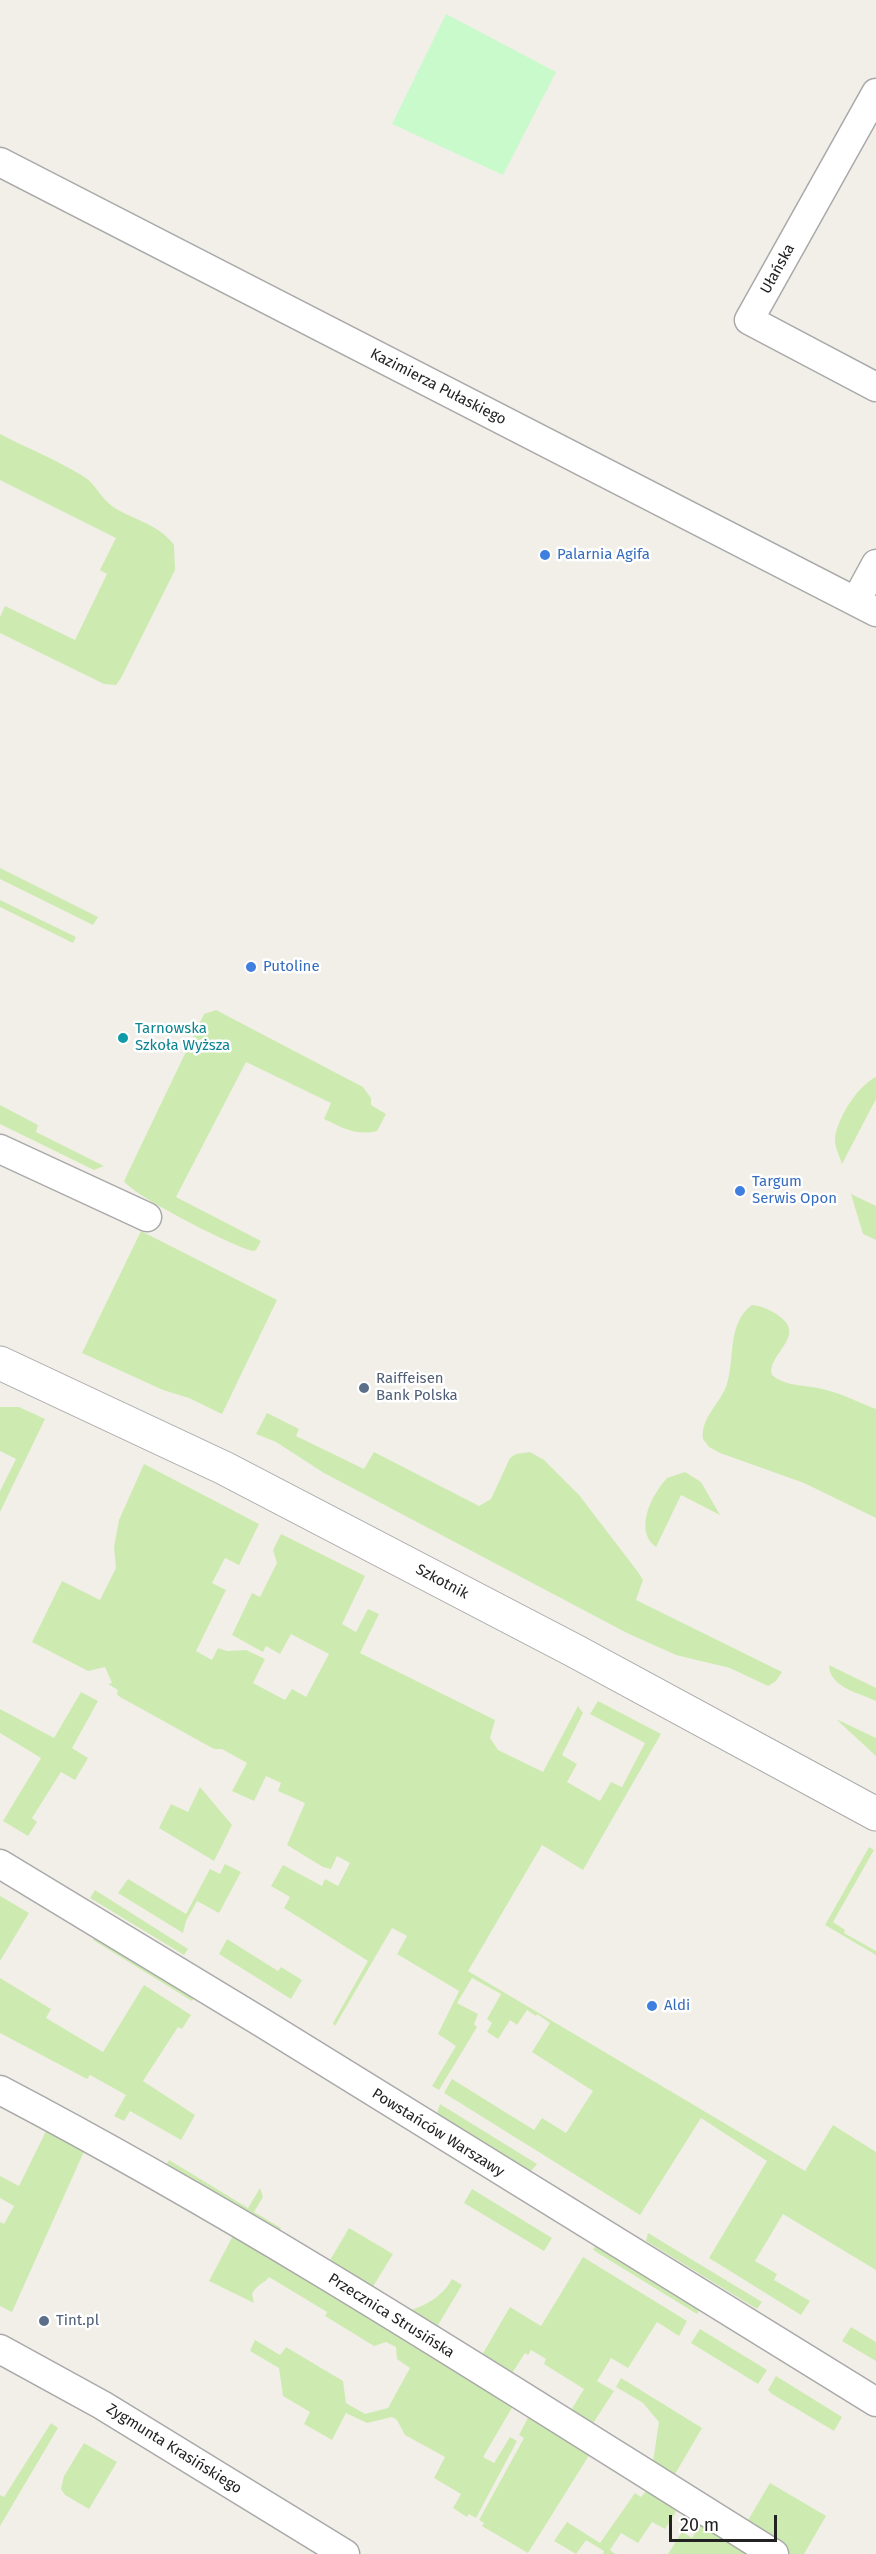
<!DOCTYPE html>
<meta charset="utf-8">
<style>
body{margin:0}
#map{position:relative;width:876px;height:2554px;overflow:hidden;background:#f2efe9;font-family:"Fira Sans",sans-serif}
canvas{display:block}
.scale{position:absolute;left:669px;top:2515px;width:108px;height:27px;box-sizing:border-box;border:3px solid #222;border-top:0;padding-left:8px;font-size:18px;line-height:21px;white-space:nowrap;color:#222;-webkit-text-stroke:4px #fff;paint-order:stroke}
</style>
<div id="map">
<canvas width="876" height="2554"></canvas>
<div class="scale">20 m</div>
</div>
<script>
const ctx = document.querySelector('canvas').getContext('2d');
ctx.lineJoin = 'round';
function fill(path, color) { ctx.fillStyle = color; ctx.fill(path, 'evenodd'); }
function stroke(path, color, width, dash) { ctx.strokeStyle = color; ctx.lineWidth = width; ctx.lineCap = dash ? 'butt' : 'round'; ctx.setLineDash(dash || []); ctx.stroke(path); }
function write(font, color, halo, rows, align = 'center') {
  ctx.font = font + ' "Fira Sans",sans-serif'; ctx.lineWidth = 5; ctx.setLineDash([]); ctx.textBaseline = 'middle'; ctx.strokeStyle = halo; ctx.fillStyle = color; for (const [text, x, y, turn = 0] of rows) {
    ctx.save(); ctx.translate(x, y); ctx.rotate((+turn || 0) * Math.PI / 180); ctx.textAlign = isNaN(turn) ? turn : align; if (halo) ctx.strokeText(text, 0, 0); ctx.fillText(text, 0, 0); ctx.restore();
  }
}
const grass = new Path2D(`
 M 0,434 C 27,448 57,460 83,476 C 96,484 100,497 112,506 C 132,520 158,523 174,545 L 175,570 L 121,678 L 116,685 L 104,684 L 0,633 L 0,617 L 5,606 L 75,640 L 107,574 L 100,570 L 116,538 L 0,480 Z
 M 0,868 L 98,917 L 93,925 L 0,879 Z
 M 0,900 L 76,937 L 73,943 L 0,907 Z
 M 216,1010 L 363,1087 L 371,1098 L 371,1105 L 386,1114 L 377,1131 C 356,1136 343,1128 324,1119 L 331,1103 L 246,1062 L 176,1197 L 261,1241 L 256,1250 L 253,1251 C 234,1247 132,1195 124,1181 L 204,1014 Z
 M 876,1077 L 876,1099 L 842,1164 C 840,1157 835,1148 835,1141 C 835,1121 858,1085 876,1077 Z
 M 0,1105 L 38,1125 L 36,1132 L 104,1166 L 94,1170 L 0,1124 Z
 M 851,1194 L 876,1206 L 876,1240 L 863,1234 Z
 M 141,1231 L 277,1300 L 222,1414 L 189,1398 L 163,1390 L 82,1353 Z
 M 752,1305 C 762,1306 771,1310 779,1316 C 808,1336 766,1355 772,1375 C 788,1388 807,1384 826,1390 C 843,1394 860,1403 876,1409 L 876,1518 L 804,1483 L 720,1453 L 709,1447 L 703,1439 C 700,1418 721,1403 727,1384 C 735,1358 727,1323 752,1305 Z
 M 0,1407 L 19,1407 L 45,1419 L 0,1512 L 0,1491 L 16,1459 L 0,1451 Z
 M 267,1413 L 299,1429 L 296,1436 L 364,1469 L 374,1452 L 479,1506 L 491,1499 L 510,1458 L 516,1454 L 530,1452 L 544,1460 L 579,1495 L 638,1572 L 643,1580 L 636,1600 L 782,1672 L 776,1681 L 768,1686 L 730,1668 L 676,1655 L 627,1633 L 324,1473 L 276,1442 L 256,1434 Z
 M 144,1464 L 259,1524 L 239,1565 L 225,1558 L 212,1583 L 226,1590 L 196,1651 L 212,1660 L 218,1648 L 227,1651 L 246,1650 L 265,1659 L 253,1683 L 285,1700 L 292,1689 L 306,1697 L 329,1654 L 291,1634 L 280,1654 L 266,1646 L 263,1652 L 232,1635 L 252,1593 L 260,1597 L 277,1563 L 273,1550 L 281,1534 L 365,1576 L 342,1624 L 356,1632 L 368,1609 L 379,1614 L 360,1653 L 495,1720 L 490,1738 L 498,1750 L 543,1772 L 578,1706 L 583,1713 L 562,1755 L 577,1764 L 567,1782 L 600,1801 L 611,1782 L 622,1787 L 645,1743 L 590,1714 L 598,1701 L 661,1734 L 583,1870 L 542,1845 L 468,1971 L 805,2171 L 833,2125 L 876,2152 L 876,2270 L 783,2214 L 755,2261 L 777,2274 L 774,2280 L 810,2301 L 801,2315 L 709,2258 L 767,2161 L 701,2118 L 640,2215 L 444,2093 L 452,2079 L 534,2130 L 542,2118 L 566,2133 L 593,2091 L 532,2052 L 550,2023 L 537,2014 L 536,2016 L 527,2010 L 517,2025 L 510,2020 L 498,2039 L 487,2032 L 492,2023 L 487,2019 L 501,1994 L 472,1978 L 457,2003 L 478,2014 L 474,2024 L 477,2027 L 439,2090 L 432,2086 L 456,2046 L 438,2034 L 459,1991 L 397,1954 L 407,1936 L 392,1928 L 335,2026 L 333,2023 L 368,1961 L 284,1908 L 290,1897 L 271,1886 L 283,1865 L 322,1886 L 325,1879 L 338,1886 L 350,1863 L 337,1856 L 331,1869 L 323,1867 L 287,1845 L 305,1803 L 278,1791 L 281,1783 L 266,1776 L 254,1801 L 232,1791 L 247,1763 L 222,1749 L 214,1749 L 120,1697 L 117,1694 L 118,1690 L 108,1684 L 112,1683 L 105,1667 L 88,1671 L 32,1642 L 62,1581 L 100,1600 L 116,1568 L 114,1547 L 119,1520 Z
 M 685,1472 L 701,1482 L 720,1515 L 681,1495 L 656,1547 C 633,1531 652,1494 667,1478 Z
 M 829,1665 L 876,1688 L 876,1701 C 859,1693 829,1687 829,1665 Z
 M 81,1692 L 98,1701 L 72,1748 L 88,1758 L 75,1780 L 61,1772 L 32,1818 L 37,1822 L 28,1836 L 3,1821 L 41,1758 L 0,1733 L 0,1709 L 54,1738 Z
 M 836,1719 L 876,1738 L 876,1756 Z
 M 200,1787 L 232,1825 L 214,1861 L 159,1828 L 171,1804 L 188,1812 Z
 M 869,1847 L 874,1850 L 833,1922 L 845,1930 L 844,1933 L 876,1951 L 876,1955 L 825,1925 Z
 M 225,1864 L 241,1872 L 219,1913 L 197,1901 L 186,1921 L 183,1933 L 118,1893 L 128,1879 L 186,1914 L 210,1869 L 220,1874 Z
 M 95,1890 L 188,1949 L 184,1955 L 90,1898 Z
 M 0,1896 L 29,1913 L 0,1961 Z
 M 96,1934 L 196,1995 L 192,2001 L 93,1940 Z
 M 227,1939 L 278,1971 L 281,1967 L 302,1980 L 291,1999 L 219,1954 Z
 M 0,1978 L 51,2009 L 46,2018 L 103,2052 L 144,1985 L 191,2015 L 182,2029 L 178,2027 L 143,2081 L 195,2115 L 181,2140 L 130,2111 L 124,2121 L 114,2116 L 126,2095 L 90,2075 L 87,2079 L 0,2033 Z
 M 440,2104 L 537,2164 L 531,2171 L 437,2113 Z
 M 48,2127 L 86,2147 L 12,2312 L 0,2306 L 0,2222 L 4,2224 L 14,2206 L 0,2198 L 0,2176 L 19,2186 Z
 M 169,2160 L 248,2208 L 260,2188 L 263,2197 L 254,2212 L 281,2228 L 277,2236 L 163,2170 Z
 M 472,2189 L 552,2238 L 544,2251 L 464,2203 Z
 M 349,2228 L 393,2254 L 369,2293 L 326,2267 Z
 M 236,2230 L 516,2401 L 483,2457 L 494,2463 L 510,2437 L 517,2441 L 476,2518 L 469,2514 L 467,2517 L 453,2508 L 461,2494 L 434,2478 L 445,2457 L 405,2435 L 397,2420 L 392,2417 L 367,2423 L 346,2413 L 332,2440 L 304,2424 L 310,2412 L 283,2396 L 279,2368 L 250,2351 L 255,2340 L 280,2355 L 286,2347 L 343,2381 L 346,2403 L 365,2414 L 388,2408 L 410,2368 L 397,2359 L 396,2347 L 386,2342 L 374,2346 L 325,2316 L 327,2312 L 269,2277 C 264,2284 259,2282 252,2294 L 254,2303 L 209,2281 Z
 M 648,2233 L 762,2302 L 757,2309 L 646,2241 Z
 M 596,2244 L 700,2309 L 697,2314 L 593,2250 Z
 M 583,2257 L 687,2321 L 679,2336 L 657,2322 L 628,2368 L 611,2358 L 597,2381 L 614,2391 L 590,2428 L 568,2415 L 584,2389 L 544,2364 L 546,2359 L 531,2350 L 528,2355 L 525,2353 L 509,2378 L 479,2360 L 510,2307 L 541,2326 Z
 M 452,2279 L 462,2285 L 438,2325 L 444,2330 L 440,2336 L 402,2313 C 422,2307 441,2299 452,2279 Z
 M 851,2327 L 876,2342 L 876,2361 L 842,2341 Z
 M 700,2329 L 767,2370 L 758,2384 L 691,2343 Z
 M 776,2376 L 842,2417 L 834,2431 L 772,2394 L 768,2390 Z
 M 621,2378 L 702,2428 L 671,2481 L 652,2468 L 659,2422 L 643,2403 L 616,2387 Z
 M 532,2410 L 593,2449 L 528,2553 L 482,2526 L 484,2523 L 479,2520 L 524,2438 L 519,2435 Z
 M 51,2423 L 58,2428 L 0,2526 L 0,2495 L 4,2497 Z
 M 84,2443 L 117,2462 L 89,2509 L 65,2495 L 61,2489 L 64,2476 Z
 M 770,2483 L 826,2516 L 804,2554 L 787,2554 L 744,2527 Z
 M 646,2491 L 677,2510 L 665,2529 L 652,2522 L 638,2543 L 621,2533 L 610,2550 L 615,2554 L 603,2554 L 604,2551 L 586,2540 L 576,2554 L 554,2541 L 567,2522 L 600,2543 L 635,2493 L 641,2497 Z
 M 700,2525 L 730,2543 L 753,2554 L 668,2554 L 682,2532 L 692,2538 Z`);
const park = new Path2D(`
 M 446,14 L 556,72 L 503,175 L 392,124 Z`);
const minor = new Path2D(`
 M 876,93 L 749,320 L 876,387
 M 0,162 L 876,612
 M 856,601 L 876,564
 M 0,1149 L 147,1217
 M 0,1864 L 261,2022 L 876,2402
 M 0,2090 C 267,2230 519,2395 774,2554
 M 0,2349 L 102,2405 L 345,2554`);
const tertiary = new Path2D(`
 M 0,1363 L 224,1468 L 575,1651 L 876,1814`);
const markers = [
 [545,555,6,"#3f7fe0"],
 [251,967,6,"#3f7fe0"],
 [123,1038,6,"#0f9aa8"],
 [740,1191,6,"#3f7fe0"],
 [364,1388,6,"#5c6f8a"],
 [652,2006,6,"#3f7fe0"],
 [44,2321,6,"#5c6f8a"]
];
const streetNames = [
 ["Ułańska",778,269,-61],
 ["Kazimierza Pułaskiego",438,387,27],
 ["Szkotnik",442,1582,28],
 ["Powstańców Warszawy",438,2133,32],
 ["Przecznica Strusińska",391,2316,32],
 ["Zygmunta Krasińskiego",174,2449,32]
];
const shopNames = [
 ["Palarnia Agifa",557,555],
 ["Putoline",263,967],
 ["Targum",752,1182],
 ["Serwis Opon",752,1199],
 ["Aldi",664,2006]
];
const cultureNames = [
 ["Tarnowska",135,1029],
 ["Szkoła Wyższa",135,1046]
];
const serviceNames = [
 ["Raiffeisen",376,1379],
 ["Bank Polska",376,1396],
 ["Tint.pl",56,2321]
];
fill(grass, '#cdebb0');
fill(park, '#c8facc');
stroke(minor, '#a9a9a9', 31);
stroke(tertiary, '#a9a9a9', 35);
stroke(minor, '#fff', 28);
stroke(tertiary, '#fff', 33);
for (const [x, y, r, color] of markers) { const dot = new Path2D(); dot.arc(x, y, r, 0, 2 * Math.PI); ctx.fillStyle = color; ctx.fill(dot); stroke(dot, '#fff', 2); }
write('15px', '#222', '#fff', streetNames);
write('15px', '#366cbe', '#fff', shopNames, 'left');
write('15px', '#0d838f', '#fff', cultureNames, 'left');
write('15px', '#4e5e75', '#fff', serviceNames, 'left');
</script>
